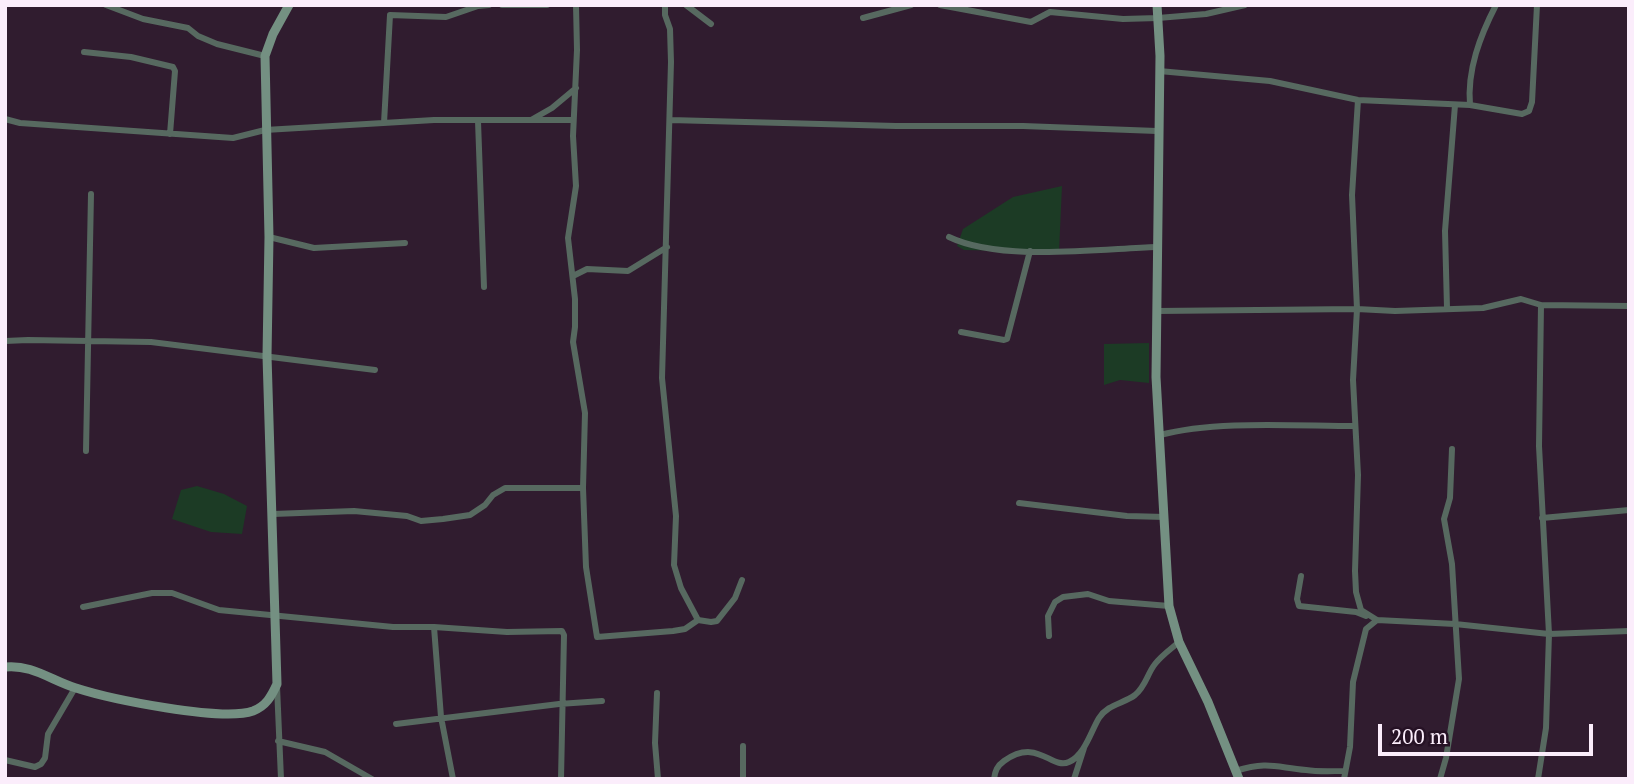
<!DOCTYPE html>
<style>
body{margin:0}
#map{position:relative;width:1634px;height:784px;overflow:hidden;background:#301c2f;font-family:"PT Serif",serif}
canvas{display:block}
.frame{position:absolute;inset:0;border:7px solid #fbedfb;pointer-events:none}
.scale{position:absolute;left:1378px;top:724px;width:215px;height:32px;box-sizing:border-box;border:4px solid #fbedfb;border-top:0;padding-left:9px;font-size:21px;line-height:24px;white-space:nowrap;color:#fbedfb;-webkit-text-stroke:5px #261225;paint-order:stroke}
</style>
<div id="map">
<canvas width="1634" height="784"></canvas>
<div class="frame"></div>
<div class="scale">200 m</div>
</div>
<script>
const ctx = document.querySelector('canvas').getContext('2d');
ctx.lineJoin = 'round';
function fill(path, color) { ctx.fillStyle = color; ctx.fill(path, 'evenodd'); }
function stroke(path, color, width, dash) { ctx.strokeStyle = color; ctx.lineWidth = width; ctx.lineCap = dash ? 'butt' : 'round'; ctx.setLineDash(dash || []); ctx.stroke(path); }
const green = new Path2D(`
 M 1062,186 L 1059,252 L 964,250 L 957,246 L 963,229 L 1013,197 Z
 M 1149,343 L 1149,383 L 1120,380 L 1104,385 L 1104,344 Z
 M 197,486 L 224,494 L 247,506 L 242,534 L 211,532 L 172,519 L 181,490 Z`);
const minor = new Path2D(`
 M 106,5 L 143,19 L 188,28 L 198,36 L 217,44 L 265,56
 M 502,5 L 547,5
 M 576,5 L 577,50 L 573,136 L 576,186 L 568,238 L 575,299 L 575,327 L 573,342 L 585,413 L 583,488 L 586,567 L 597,637 L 673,631 L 685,629 L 698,620
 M 665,5 L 665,15 L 670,29 L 671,62 L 662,378 L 676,516 L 674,565 L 681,588 L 698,620 L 711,622 L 717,621 L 735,598 L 742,580
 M 686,5 L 711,24
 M 940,5 L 1031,22 L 1050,12 L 1123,19 L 1158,18 L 1206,14 L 1245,5
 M 863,18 L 911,5
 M 84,52 L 131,57 L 173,67 L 175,71 L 170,134
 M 1159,71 L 1270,81 L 1358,100 L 1470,105 L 1522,114 L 1529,111 L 1532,102 L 1537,5
 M 1358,100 L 1352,195 L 1357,309 L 1353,380 L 1358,475 L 1355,571 L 1356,592 L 1361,610 L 1377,620 L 1455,624 L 1549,634 L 1629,631
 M 1470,105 C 1467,70 1480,36 1496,5
 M 5,119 L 20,123 L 233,138 L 265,130 L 434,120 L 531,120 L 552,108 L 576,88
 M 533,120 L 573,120
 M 670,120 L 896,126 L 1023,126 L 1157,131
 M 478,121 L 484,287
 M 384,123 L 390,15 L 446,17 L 478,6 L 489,5
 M 269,237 L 314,248 L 405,243
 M 949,237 C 1001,262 1098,249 1156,247
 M 573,276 L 587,269 L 628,271 L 667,247
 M 1447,308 L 1445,231 L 1455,105
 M 1157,311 L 1357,309 L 1395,311 L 1483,308 L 1521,299 L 1541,305 L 1629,306
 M 961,332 L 1004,340 L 1007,339 L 1030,251
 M 5,341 L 28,340 L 151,342 L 375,370
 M 1160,435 C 1215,420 1297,426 1355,426
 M 86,451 L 91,194
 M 1019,503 L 1127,516 L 1165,517
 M 273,514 L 354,511 L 407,516 L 421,521 L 443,519 L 470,515 L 485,505 L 493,495 L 505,488 L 583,488
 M 1542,518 L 1629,510
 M 1301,576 L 1297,599 L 1299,606 L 1356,612 L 1366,616
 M 83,607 L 152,593 L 172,593 L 219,610 L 393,627 L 434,627 L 441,717 L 453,779
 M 434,627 L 507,632 L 562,631 L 564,635 L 561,779
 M 1049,636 L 1048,616 L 1055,602 L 1063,597 L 1088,594 L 1109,601 L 1169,606
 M 277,686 L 281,779
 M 657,693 L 655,743 L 658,779
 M 396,724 L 559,704 L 602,701
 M 278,741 L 325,752 L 372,779
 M 5,760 L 35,767 L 41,764 L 45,758 L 48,734 L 75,688
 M 1235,771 C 1269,761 1274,767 1306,770 C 1319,772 1332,771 1345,771
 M 743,779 L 743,746
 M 994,779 C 995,771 997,766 1004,761 C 1038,737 1051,770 1069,762 C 1085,755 1091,731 1099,718 C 1108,704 1123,704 1135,695 C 1146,686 1147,674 1155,664 C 1162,655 1171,649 1179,642
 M 1074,779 L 1084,748
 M 1344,779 L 1350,747 L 1353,682 L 1366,629 L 1377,620
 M 1440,779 L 1446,758 L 1459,679 L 1452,564 L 1444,519 L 1450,498 L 1452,449
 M 1538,779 L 1546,728 L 1549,634 L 1539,446 L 1541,305`);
const secondary = new Path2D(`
 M 1157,5 L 1160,56 L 1156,377 L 1169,606 L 1179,642 L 1208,702 L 1239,779
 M 5,667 C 32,664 52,681 76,688 C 110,699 222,722 253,711 C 266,706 271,697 277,684 L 267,356 L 269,237 L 265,56 L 273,34 L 289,5`);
fill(green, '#1c3b25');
stroke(minor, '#576960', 6);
stroke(secondary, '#749082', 9);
</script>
